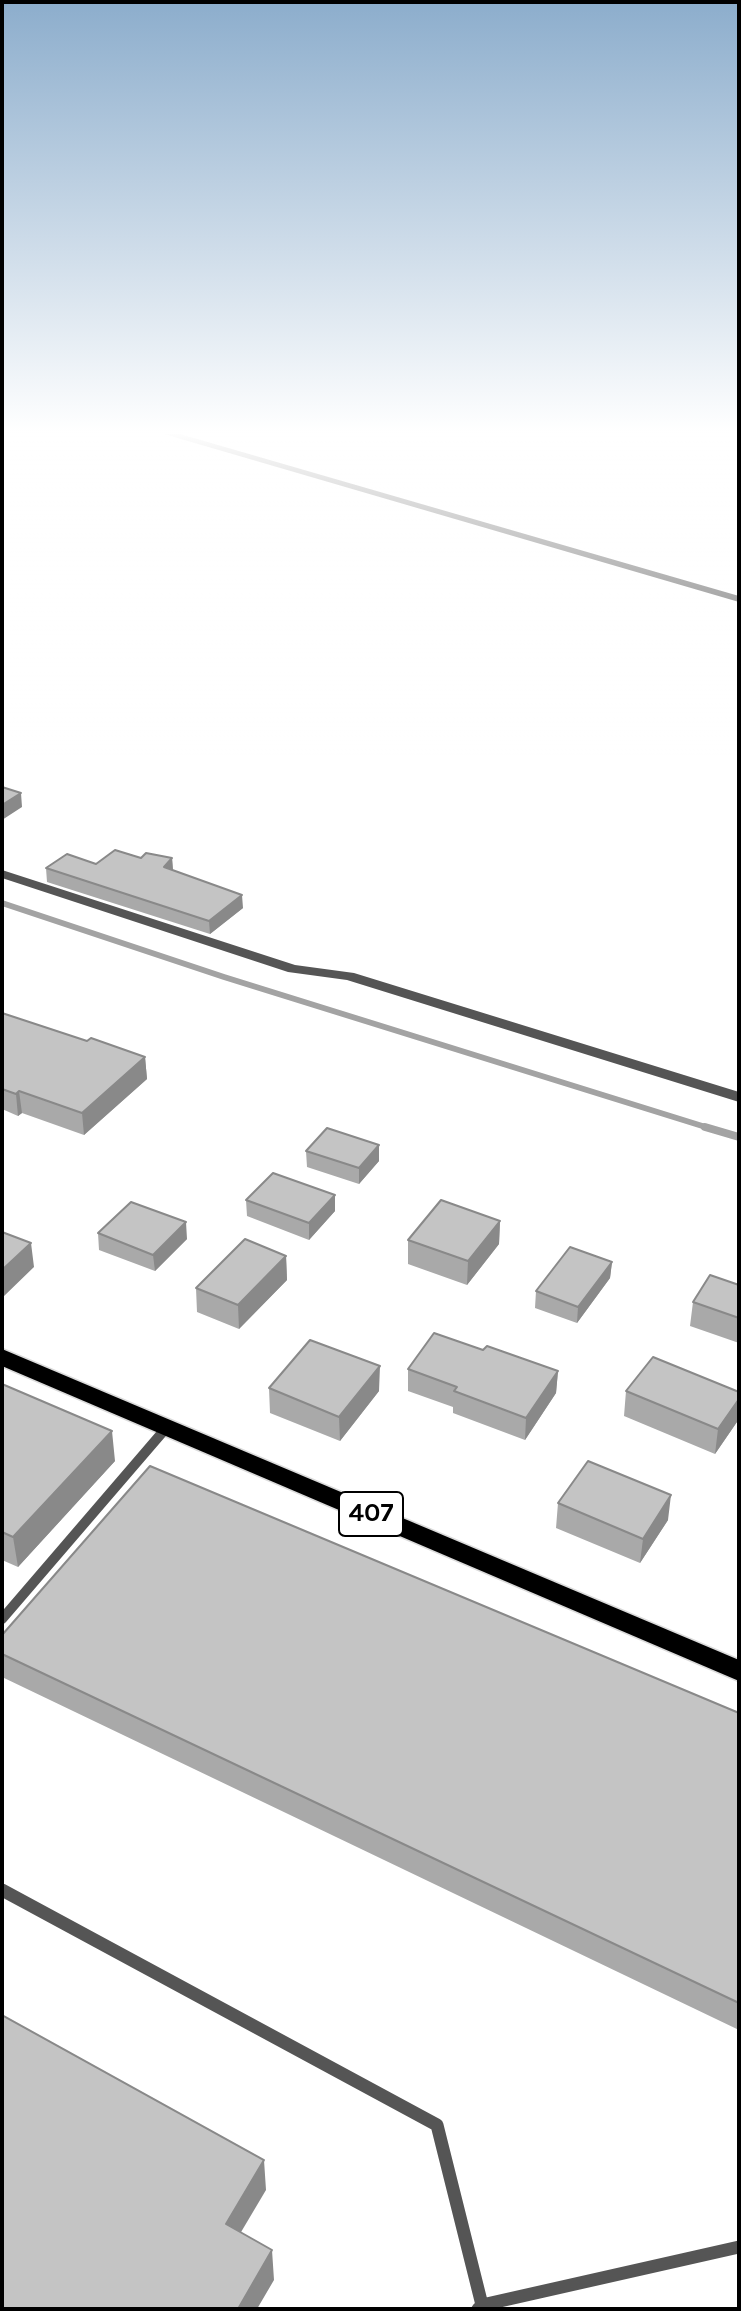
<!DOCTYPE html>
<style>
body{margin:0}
#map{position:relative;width:741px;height:2311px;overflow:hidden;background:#fff;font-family:Karla,sans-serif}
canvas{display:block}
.frame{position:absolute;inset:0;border:4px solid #000;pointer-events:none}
</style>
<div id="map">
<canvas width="741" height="2311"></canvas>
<div class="frame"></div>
</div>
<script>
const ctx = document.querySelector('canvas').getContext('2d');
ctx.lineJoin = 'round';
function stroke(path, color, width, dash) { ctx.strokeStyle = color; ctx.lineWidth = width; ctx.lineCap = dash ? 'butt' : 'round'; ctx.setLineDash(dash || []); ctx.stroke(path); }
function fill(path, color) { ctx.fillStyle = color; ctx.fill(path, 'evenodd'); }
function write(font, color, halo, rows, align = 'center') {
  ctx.font = font + ' Karla,sans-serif'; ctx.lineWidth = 6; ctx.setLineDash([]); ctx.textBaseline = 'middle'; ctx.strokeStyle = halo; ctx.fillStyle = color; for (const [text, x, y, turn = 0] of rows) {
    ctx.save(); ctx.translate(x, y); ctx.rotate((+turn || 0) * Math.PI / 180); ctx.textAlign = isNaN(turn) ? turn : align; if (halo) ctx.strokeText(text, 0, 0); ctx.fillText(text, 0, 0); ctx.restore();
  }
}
const streamFar1 = new Path2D(`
 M 2,903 L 224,977 L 712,1129`);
const stream = new Path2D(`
 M 705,1127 L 739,1137`);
const laneFar1 = new Path2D(`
 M 2,1619 L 167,1427`);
const lane = new Path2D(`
 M 2,1890 L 437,2125 L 482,2305
 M 478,2309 L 482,2305 L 739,2247`);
const street = new Path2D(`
 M 164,434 L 180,434 L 739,596 L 739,602 Z
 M 2,870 L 295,965 L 354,973 L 739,1092 L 739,1102 L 347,980 L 288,972 L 2,878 Z`);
const primary = new Path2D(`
 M 2,1349 L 739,1660 L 739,1681 L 2,1366 Z`);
const wall = new Path2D(`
 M 141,858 L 172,858 L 173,870 L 243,908 L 210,934 L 47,882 L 46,868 L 96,864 Z
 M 2,1013 L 87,1041 L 145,1057 L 147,1079 L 84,1135 L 22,1113 L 18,1116 L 2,1109 Z
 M 306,1151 L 379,1161 L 359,1184 L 307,1167 Z
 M 335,1195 L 335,1211 L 309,1240 L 247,1216 L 246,1200 Z
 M 500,1221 L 499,1244 L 467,1285 L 408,1264 L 408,1240 Z
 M 98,1233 L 187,1239 L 155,1271 L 99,1250 Z
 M 286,1256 L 287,1280 L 239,1329 L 197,1312 L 196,1288 Z
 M 612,1262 L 610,1278 L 577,1323 L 535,1308 L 536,1291 Z
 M 739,1285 L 739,1343 L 690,1326 L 693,1302 Z
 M 483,1350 L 558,1371 L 556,1393 L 525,1440 L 453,1413 L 453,1407 L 408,1391 L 408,1369 Z
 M 2,1384 L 115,1461 L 18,1567 L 2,1560 Z
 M 269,1388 L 379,1391 L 340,1441 L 270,1413 Z
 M 626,1391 L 739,1392 L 739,1419 L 715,1454 L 624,1416 Z
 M 558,1503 L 668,1520 L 640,1563 L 556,1528 Z
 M 2,1635 L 739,1713 L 739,2030 L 2,1677 Z`);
const shadedWall = new Path2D(`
 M 21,793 L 22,807 L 2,820 L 2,805 Z
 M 172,858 L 173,871 L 164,867 Z
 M 242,895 L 243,908 L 210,934 L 209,921 Z
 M 145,1057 L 147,1079 L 84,1135 L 82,1113 Z
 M 19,1091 L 22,1113 L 18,1116 L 16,1094 Z
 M 379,1145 L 379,1161 L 359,1184 L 359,1168 Z
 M 335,1195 L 335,1211 L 309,1240 L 309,1223 Z
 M 500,1221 L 499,1244 L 467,1285 L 468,1261 Z
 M 186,1222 L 187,1239 L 155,1271 L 153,1255 Z
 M 31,1243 L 34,1267 L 2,1298 L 2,1270 Z
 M 286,1256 L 287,1280 L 239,1329 L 238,1305 Z
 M 612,1262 L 610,1278 L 577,1323 L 578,1307 Z
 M 380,1366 L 379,1391 L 340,1441 L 339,1417 Z
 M 558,1371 L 556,1393 L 525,1440 L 526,1418 Z
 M 739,1399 L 739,1419 L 715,1454 L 718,1429 Z
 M 112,1431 L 115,1461 L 18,1567 L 13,1537 Z
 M 671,1495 L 668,1520 L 640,1563 L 643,1539 Z
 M 264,2160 L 266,2190 L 228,2254 L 226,2224 Z
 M 272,2250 L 274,2280 L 257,2309 L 238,2309 Z`);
const building = new Path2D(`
 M 2,787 L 21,793 L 2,805 Z
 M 115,850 L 141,858 L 146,853 L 172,858 L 164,867 L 242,895 L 209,921 L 46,868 L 67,854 L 96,864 Z
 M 2,1013 L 87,1041 L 91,1038 L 145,1057 L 82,1113 L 19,1091 L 16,1094 L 2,1089 Z
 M 327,1128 L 379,1145 L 359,1168 L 306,1151 Z
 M 273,1173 L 335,1195 L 309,1223 L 246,1200 Z
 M 441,1200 L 500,1221 L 468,1261 L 408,1240 Z
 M 131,1202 L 186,1222 L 153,1255 L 98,1233 Z
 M 2,1232 L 31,1243 L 2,1270 Z
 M 245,1239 L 286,1256 L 238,1305 L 196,1288 Z
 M 570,1247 L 612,1262 L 578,1307 L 536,1291 Z
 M 710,1275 L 739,1285 L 739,1318 L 693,1302 Z
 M 434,1333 L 483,1350 L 487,1346 L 558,1371 L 526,1418 L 454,1391 L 457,1387 L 408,1369 Z
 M 310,1340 L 380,1366 L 339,1417 L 269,1388 Z
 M 653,1357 L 739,1392 L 739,1399 L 718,1429 L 626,1391 Z
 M 2,1384 L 112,1431 L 13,1537 L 2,1532 Z
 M 588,1461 L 671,1495 L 643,1539 L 558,1503 Z
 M 150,1466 L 739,1713 L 739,2003 L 2,1654 L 2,1635 Z
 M 2,2015 L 264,2160 L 226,2224 L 272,2250 L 238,2309 L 2,2309 Z`);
const shields = [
 [371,1514,64]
];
const shieldNames = [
 ["407",371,1514]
];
stroke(streamFar1, '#a3a3a3', 6);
stroke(stream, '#a3a3a3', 8);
stroke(primary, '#dbdbdb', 3);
stroke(laneFar1, '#555', 10);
stroke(lane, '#555', 13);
fill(street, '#555');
fill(primary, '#000');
fill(wall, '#a9a9a9');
fill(shadedWall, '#898989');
fill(building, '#c4c4c4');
stroke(building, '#898989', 2);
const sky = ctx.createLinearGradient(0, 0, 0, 758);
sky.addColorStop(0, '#8cadcc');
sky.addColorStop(0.57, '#fff');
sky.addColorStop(1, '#ffffff00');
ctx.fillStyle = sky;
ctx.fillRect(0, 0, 741, 758);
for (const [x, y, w] of shields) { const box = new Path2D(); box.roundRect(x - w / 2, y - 22, w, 44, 6); ctx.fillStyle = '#fff'; ctx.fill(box); stroke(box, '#000', 2); }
write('bold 26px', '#000', null, shieldNames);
</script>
